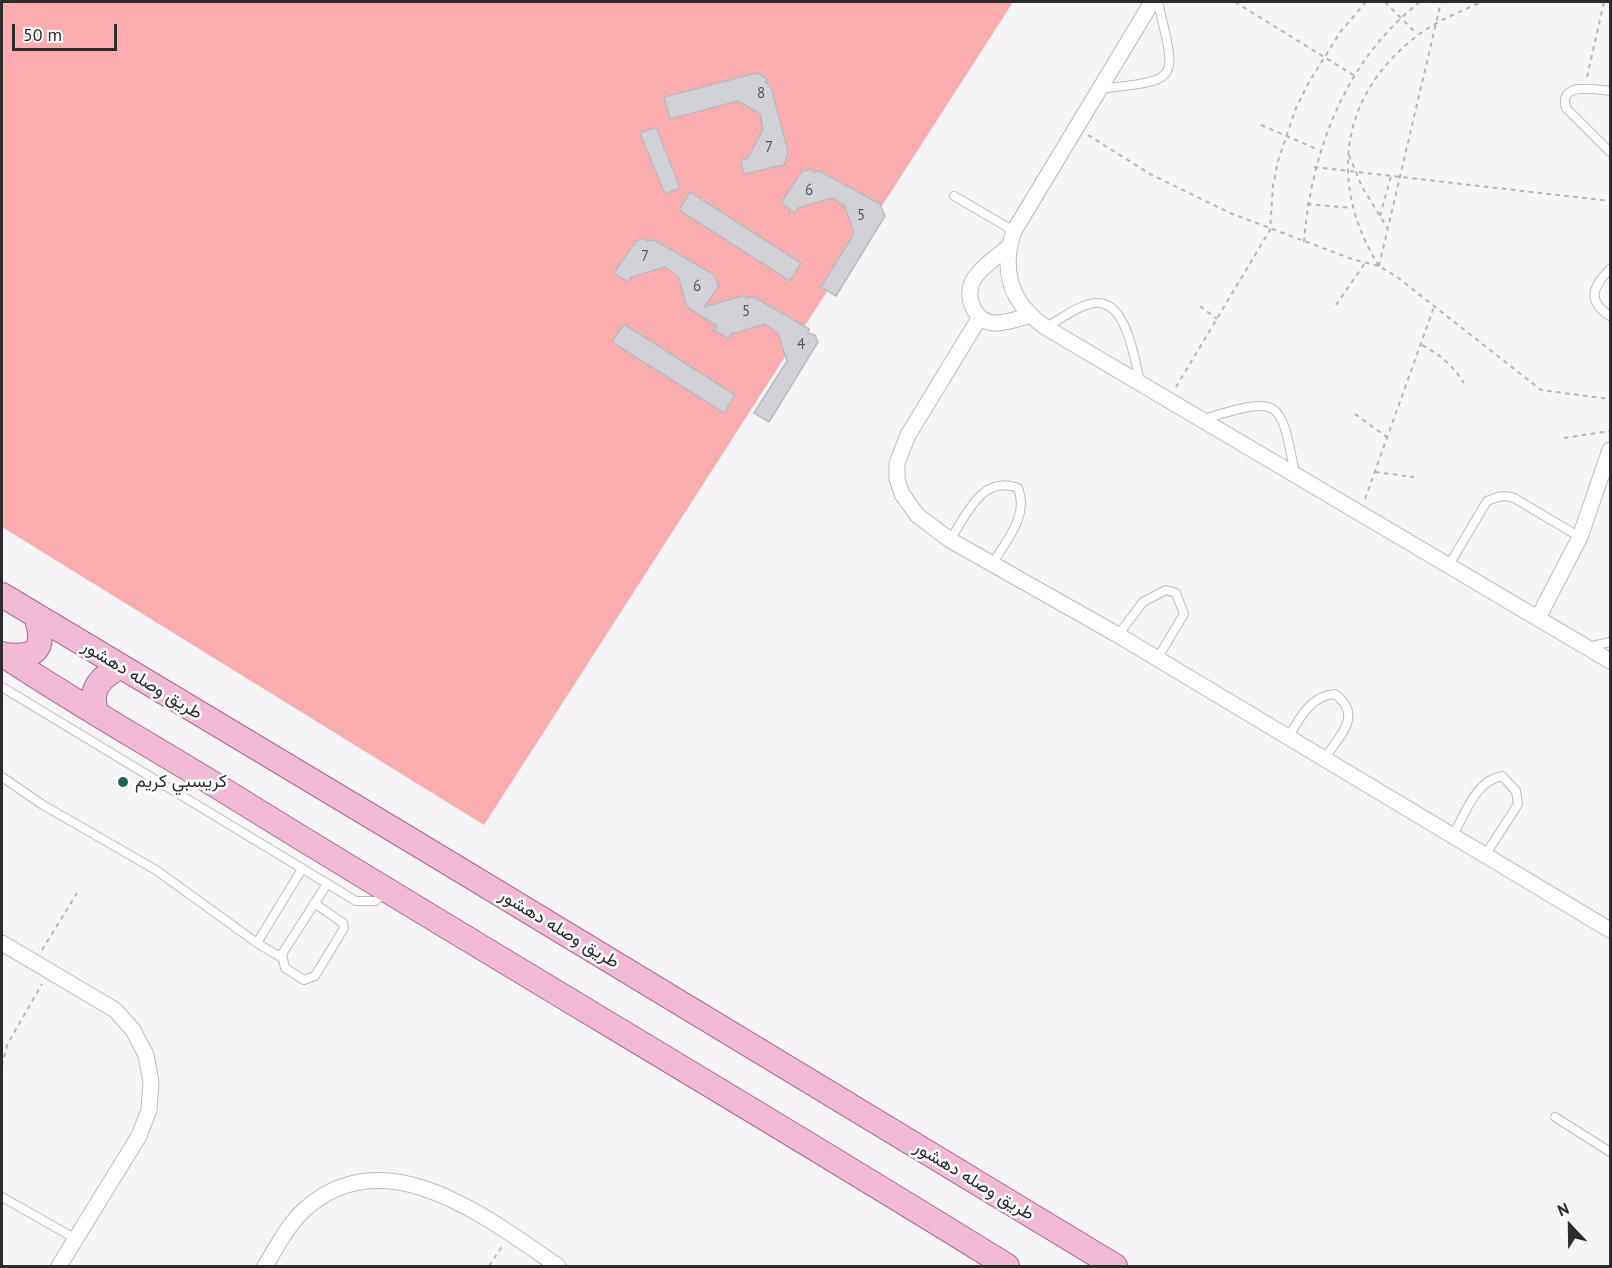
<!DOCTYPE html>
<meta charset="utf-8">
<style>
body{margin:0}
#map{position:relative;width:1612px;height:1268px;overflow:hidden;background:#f7f4f8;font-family:"PT Sans",sans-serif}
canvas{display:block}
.frame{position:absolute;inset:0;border:3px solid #2d2c2d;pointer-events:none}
.north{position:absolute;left:1540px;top:1196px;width:60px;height:60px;-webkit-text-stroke:4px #fff;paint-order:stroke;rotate:338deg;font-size:16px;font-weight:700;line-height:24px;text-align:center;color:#2d2c2d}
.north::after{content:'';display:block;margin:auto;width:21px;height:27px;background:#2d2c2d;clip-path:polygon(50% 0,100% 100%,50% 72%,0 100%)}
.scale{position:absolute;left:12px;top:24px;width:105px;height:27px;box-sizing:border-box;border:3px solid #2d2c2d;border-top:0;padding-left:8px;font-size:18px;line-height:21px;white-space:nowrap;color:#2d2c2d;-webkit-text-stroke:4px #fff;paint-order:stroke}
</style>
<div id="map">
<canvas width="1612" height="1268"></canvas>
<div class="frame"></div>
<div class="north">N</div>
<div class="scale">50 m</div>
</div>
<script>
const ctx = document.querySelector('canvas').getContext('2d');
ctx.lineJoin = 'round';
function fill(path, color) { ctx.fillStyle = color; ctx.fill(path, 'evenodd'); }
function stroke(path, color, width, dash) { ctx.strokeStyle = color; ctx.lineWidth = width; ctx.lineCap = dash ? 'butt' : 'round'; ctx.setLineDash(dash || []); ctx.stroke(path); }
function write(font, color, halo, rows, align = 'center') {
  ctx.font = font + ' "PT Sans",Vazirmatn,sans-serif'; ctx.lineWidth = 5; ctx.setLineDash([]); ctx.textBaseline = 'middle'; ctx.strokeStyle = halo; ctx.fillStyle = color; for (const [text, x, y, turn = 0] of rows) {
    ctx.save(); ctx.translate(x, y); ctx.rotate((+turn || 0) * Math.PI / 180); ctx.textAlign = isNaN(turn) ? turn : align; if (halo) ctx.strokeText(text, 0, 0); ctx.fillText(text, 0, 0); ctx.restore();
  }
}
const green = new Path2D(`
 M 2,2 L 1013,2 L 484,825 L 2,527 Z`);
const building = new Path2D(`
 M 757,73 L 767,79 L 765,82 L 771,87 L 788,152 L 784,165 L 744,174 L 741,160 L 748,158 L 763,129 L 760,114 L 738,101 L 670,119 L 664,97 Z
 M 656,127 L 680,188 L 665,194 L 640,133 Z
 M 812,169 L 813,172 L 820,171 L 880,204 L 885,216 L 836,296 L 821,287 L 854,234 L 845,206 L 832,198 L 798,208 L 795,213 L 781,203 L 802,171 Z
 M 690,192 L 801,263 L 790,281 L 679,210 Z
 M 645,238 L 646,241 L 654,240 L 713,274 L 719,286 L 704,307 L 745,295 L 746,298 L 754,297 L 809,329 L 808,333 L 815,335 L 818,342 L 769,422 L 754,413 L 787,361 L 778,333 L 765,324 L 731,334 L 728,339 L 714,330 L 717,326 L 687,307 L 678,276 L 665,267 L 631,277 L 628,282 L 614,273 L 636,241 Z
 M 624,324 L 735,395 L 724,413 L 612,342 Z`);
const path = new Path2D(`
 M 1235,2 L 1355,76
 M 1385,2 L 1417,34
 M 1587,77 L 1604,2
 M 1261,125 L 1319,150
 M 1088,135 L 1150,174 L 1230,213 L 1352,259 L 1379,266 L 1397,277 L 1541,390 L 1610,399
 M 1349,155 L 1362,187 L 1388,229
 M 1314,167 L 1610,201
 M 1307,204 L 1352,208
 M 1380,216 L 1391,176
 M 1304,242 C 1311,151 1346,59 1420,2
 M 1379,266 C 1328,185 1339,95 1417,36 C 1436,21 1460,12 1481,2
 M 1379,266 L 1441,2
 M 1336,305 L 1365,263
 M 1200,306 L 1217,319
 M 1422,345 C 1441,355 1452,365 1464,383
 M 1176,387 L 1270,230 L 1273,186 L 1278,161 L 1296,108 L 1309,82 L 1341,31 L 1366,2
 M 1355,414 L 1388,438
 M 1564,438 L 1610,431
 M 1375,472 L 1414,477
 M 1365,499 L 1434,307
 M 42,950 L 77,893
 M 2,1066 L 7,1045 L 42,984
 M 2,1081 L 2,1111
 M 489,1266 L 503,1245`);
const lane = new Path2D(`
 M 1099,89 C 1183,80 1176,81 1158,2
 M 1610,91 C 1595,89 1558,82 1566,108 L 1610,152
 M 954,196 L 1014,231
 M 1610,269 C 1593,286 1586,301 1610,316
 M 1046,327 C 1061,319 1080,304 1096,303 C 1127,301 1134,359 1140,381
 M 1203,419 C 1280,397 1280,395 1295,474
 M 950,540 C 966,516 982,474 1018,488 C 1029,516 1007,539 993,563
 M 1449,565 L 1487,501 C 1497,497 1504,494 1514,498 L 1580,537
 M 1118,635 L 1143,602 L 1166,590 L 1176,593 L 1184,614 L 1157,659
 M 1588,647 L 1610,642
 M 2,687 L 356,901 L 375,901 L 385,894
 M 1288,738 C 1299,719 1311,695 1335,694 C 1364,716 1339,736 1324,759
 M 2,777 L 43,805 L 156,870 L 257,943 L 302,869
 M 1453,835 C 1466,813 1475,781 1502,776 L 1516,791 L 1518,804 L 1486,854
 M 314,903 L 343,923 L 344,928 L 315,976 L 304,980 L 285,968 L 282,954 L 327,884
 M 257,943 L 282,958
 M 1555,1117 L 1610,1152
 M 2,1197 L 76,1239`);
const street = new Path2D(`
 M 1152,2 L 1014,231 C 1000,271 1011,303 1045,327 L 1610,661
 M 1008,247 C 997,257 981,267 974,279 C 963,296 975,324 997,323 C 1007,323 1019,318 1029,316
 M 980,317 L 908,435 L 897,463 L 897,479 L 902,494 L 917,515 L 950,540 L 1118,635 L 1610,930
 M 1538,618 L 1580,537 L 1610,450
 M 2,943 L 115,1010 L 133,1030 L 146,1055 L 151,1082 L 149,1110 L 139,1136 L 59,1266
 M 265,1266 C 277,1247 287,1226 304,1210 C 385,1136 487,1218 558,1266`);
const primary = new Path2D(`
 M 2,595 L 419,845 L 1115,1266
 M 2,654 C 76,704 156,748 233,796 C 490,955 751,1107 1007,1266
 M 4,655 C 35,658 46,651 37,619
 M 96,711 C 89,689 100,678 119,667`);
const markers = [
 [123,782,6,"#206352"]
];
const numberNames = [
 ["8",761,94],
 ["7",769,148],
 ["6",809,191],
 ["5",861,216],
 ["7",645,257],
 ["6",697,287],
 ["5",746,312],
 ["4",801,345]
];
const streetNames = [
 ["طريق وصله دهشور",142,680,31],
 ["طريق وصله دهشور",559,929,31],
 ["طريق وصله دهشور",974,1181,31]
];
const poiNames = [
 ["كريسبي كريم",135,782]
];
fill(green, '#faacae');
fill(building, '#d2d1d6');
stroke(building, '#bababf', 1.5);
stroke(lane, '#bebbbf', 10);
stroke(street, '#bebbbf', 17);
stroke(primary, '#a86a8b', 26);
stroke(path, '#b8b5b8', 2, [4.5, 4.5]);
stroke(lane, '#fff', 8);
stroke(street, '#fff', 15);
stroke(primary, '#f3bad8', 24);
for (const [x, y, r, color] of markers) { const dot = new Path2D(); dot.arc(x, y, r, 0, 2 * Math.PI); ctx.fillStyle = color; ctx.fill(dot); stroke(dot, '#fff', 2); }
write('15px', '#565557', null, numberNames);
write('18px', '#2d2c2d', '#fff', streetNames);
write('18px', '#2d2c2d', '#fff', poiNames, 'left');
</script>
